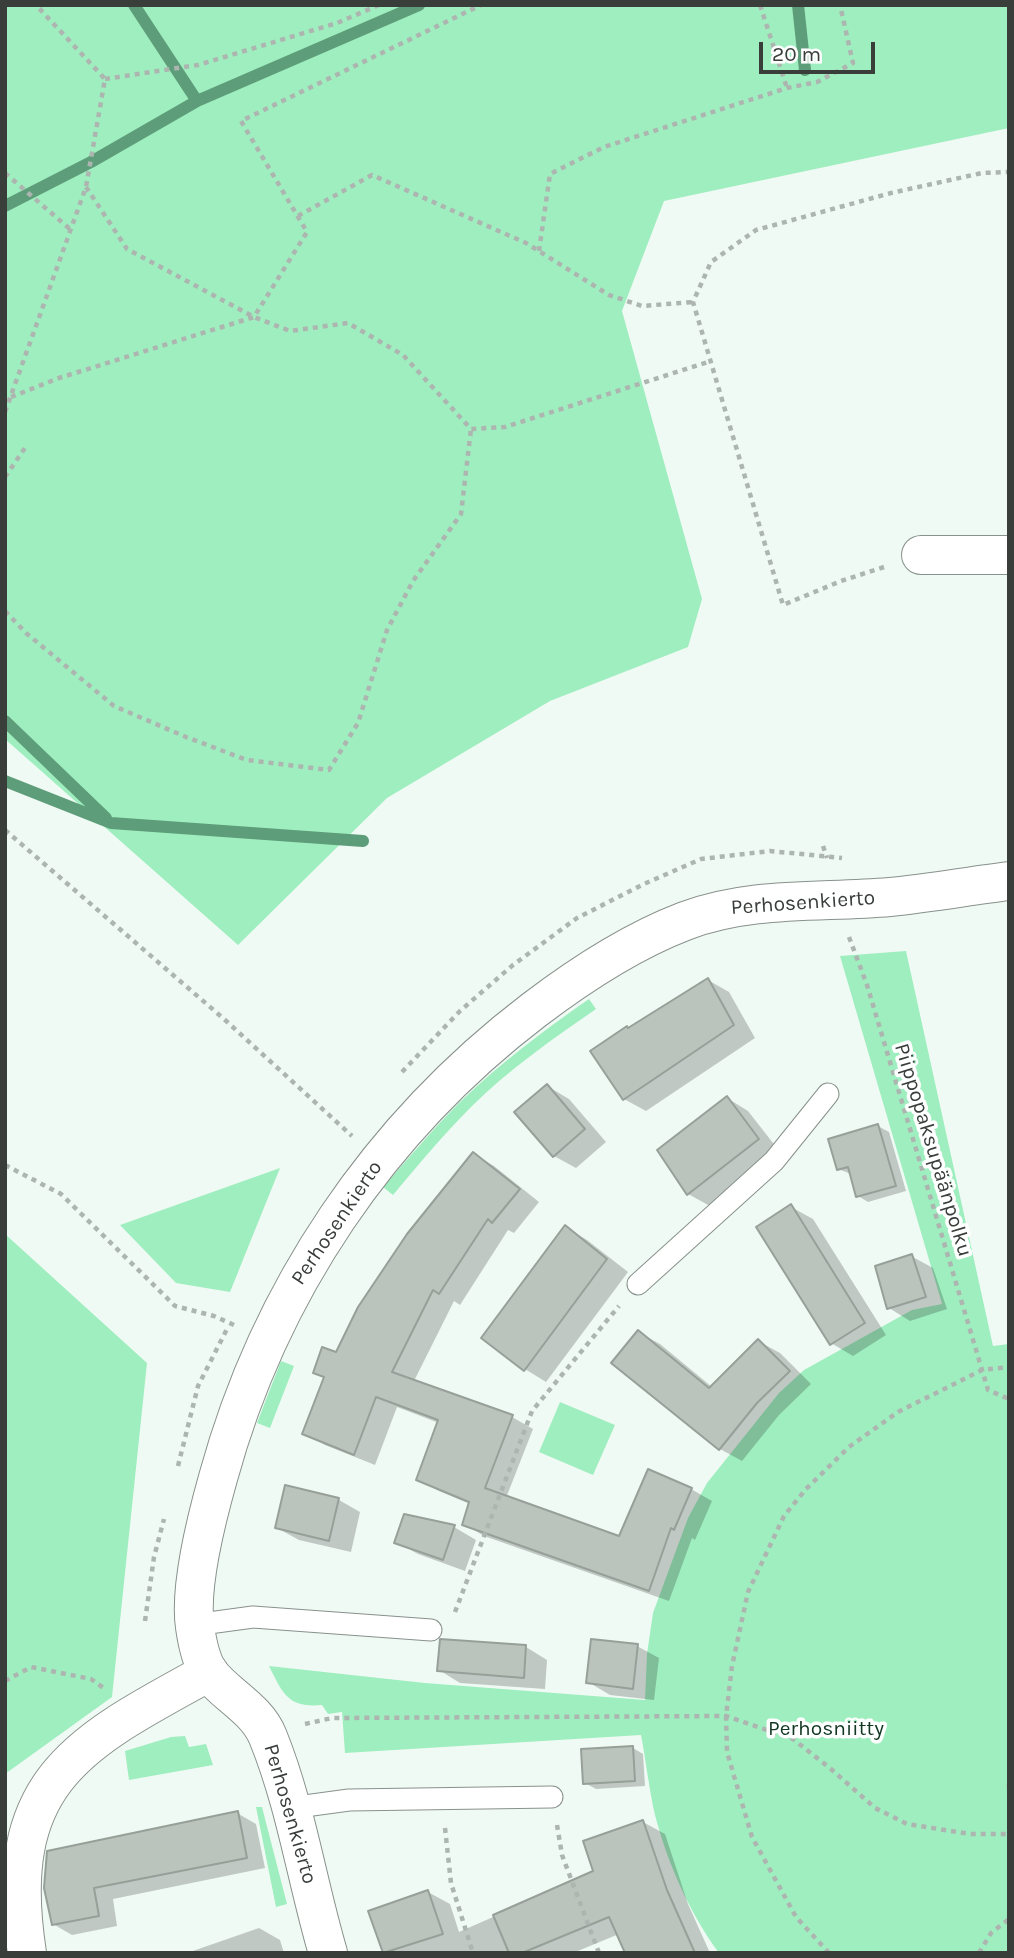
<!DOCTYPE html>
<meta charset="utf-8">
<style>
body{margin:0}
#map{position:relative;width:1014px;height:1958px;overflow:hidden;background:#f0faf4;font-family:Karla,sans-serif}
canvas{display:block}
.frame{position:absolute;inset:0;border:7px solid #3a3e3b;pointer-events:none}
.scale{position:absolute;left:759px;top:42px;width:116px;height:32px;box-sizing:border-box;border:4px solid #3a3e3b;border-top:0;padding-left:9px;font-size:21px;line-height:24px;white-space:nowrap;color:#3a3e3b;-webkit-text-stroke:5px #fff;paint-order:stroke}
</style>
<div id="map">
<canvas width="1014" height="1958"></canvas>
<div class="frame"></div>
<div class="scale">20 m</div>
</div>
<script>
const ctx = document.querySelector('canvas').getContext('2d');
ctx.lineJoin = 'round';
function fill(path, color) { ctx.fillStyle = color; ctx.fill(path, 'evenodd'); }
function stroke(path, color, width, dash) { ctx.strokeStyle = color; ctx.lineWidth = width; ctx.lineCap = dash ? 'butt' : 'round'; ctx.setLineDash(dash || []); ctx.stroke(path); }
function write(font, color, halo, rows, align = 'center') {
  ctx.font = font + ' Karla,sans-serif'; ctx.lineWidth = 7; ctx.setLineDash([]); ctx.textBaseline = 'middle'; ctx.strokeStyle = halo; ctx.fillStyle = color; for (const [text, x, y, turn = 0] of rows) {
    ctx.save(); ctx.translate(x, y); ctx.rotate((+turn || 0) * Math.PI / 180); ctx.textAlign = isNaN(turn) ? turn : align; if (halo) ctx.strokeText(text, 0, 0); ctx.fillText(text, 0, 0); ctx.restore();
  }
}
const green = new Path2D(`
 M 5,5 L 1009,5 L 1009,128 L 664,201 L 622,311 L 702,599 L 688,647 L 550,701 L 387,798 L 238,945 L 5,739 Z
 M 906,951 L 993,1346 L 1009,1344 L 1009,1953 L 719,1953 C 690,1914 667,1862 655,1815 C 649,1789 646,1761 641,1735 L 345,1753 L 342,1712 L 328,1714 L 322,1705 C 288,1708 283,1694 269,1666 L 425,1683 L 645,1700 L 647,1654 L 653,1613 L 688,1518 L 707,1483 L 779,1393 L 804,1370 L 912,1310 L 942,1304 L 840,956 Z
 M 589,999 L 596,1009 C 553,1039 509,1069 472,1106 C 444,1134 418,1165 393,1195 L 383,1187 C 408,1159 432,1130 459,1103 C 499,1064 543,1031 589,999 Z
 M 280,1168 L 230,1292 L 176,1283 L 120,1225 Z
 M 5,1234 L 147,1363 L 112,1697 L 5,1774 Z
 M 281,1361 L 294,1366 L 270,1428 L 257,1423 Z
 M 560,1402 L 615,1425 L 593,1475 L 539,1452 Z
 M 185,1736 L 189,1747 L 206,1744 L 213,1765 L 129,1780 L 125,1751 L 171,1737 Z
 M 256,1807 L 262,1807 L 287,1904 L 276,1907 Z`);
const shadow = new Path2D(`
 M 708,980 L 729,992 L 755,1038 L 646,1111 L 624,1099 L 629,1029 Z
 M 547,1086 L 569,1099 L 606,1142 L 576,1168 L 554,1156 Z
 M 727,1098 L 748,1111 L 780,1152 L 710,1206 L 688,1194 Z
 M 878,1126 L 889,1132 L 906,1191 L 868,1202 L 858,1196 L 851,1174 L 838,1169 Z
 M 473,1154 L 494,1166 L 539,1202 L 514,1233 L 508,1230 L 460,1305 L 454,1301 L 414,1381 L 512,1417 L 533,1429 L 506,1498 L 620,1538 L 691,1489 L 712,1501 L 695,1540 L 692,1538 L 669,1601 L 484,1536 L 464,1524 L 470,1504 L 439,1491 L 418,1479 L 439,1423 L 397,1407 L 375,1465 L 325,1445 L 304,1433 L 326,1378 L 315,1372 L 336,1354 Z
 M 791,1207 L 813,1219 L 886,1335 L 853,1356 L 831,1343 Z
 M 565,1227 L 587,1240 L 628,1272 L 546,1382 L 525,1369 Z
 M 911,1256 L 933,1268 L 947,1309 L 910,1321 L 889,1308 Z
 M 638,1332 L 660,1344 L 712,1387 L 758,1341 L 780,1353 L 811,1384 L 779,1415 L 742,1461 L 720,1449 Z
 M 339,1500 L 360,1512 L 351,1552 L 299,1540 L 277,1528 Z
 M 454,1527 L 476,1540 L 465,1571 L 418,1554 L 396,1542 Z
 M 637,1646 L 659,1658 L 654,1700 L 610,1695 L 588,1682 Z
 M 526,1647 L 547,1660 L 545,1689 L 460,1683 L 439,1670 Z
 M 633,1748 L 643,1754 L 645,1786 L 596,1789 L 585,1783 Z
 M 237,1813 L 256,1824 L 265,1868 L 113,1899 L 117,1926 L 72,1935 L 53,1924 L 46,1888 Z
 M 643,1822 L 665,1834 L 688,1904 L 710,1953 L 627,1953 L 619,1934 L 573,1953 L 385,1953 L 370,1912 L 428,1892 L 450,1904 L 459,1932 L 595,1872 Z
 M 259,1928 L 280,1940 L 284,1953 L 187,1953 Z`);
const stream = new Path2D(`
 M 134,5 L 197,101 L 419,5
 M 798,5 L 805,70
 M 5,206 L 91,162 L 197,101
 M 5,721 L 106,818
 M 5,781 L 111,823 L 363,841`);
const building = new Path2D(`
 M 708,978 L 734,1025 L 623,1100 L 590,1051 L 627,1026 L 628,1028 Z
 M 547,1084 L 585,1129 L 553,1157 L 514,1112 Z
 M 727,1096 L 759,1139 L 687,1195 L 657,1150 Z
 M 878,1124 L 896,1186 L 856,1197 L 848,1167 L 837,1170 L 828,1139 Z
 M 473,1152 L 520,1189 L 492,1223 L 488,1219 L 439,1294 L 433,1290 L 392,1372 L 513,1415 L 485,1488 L 619,1536 L 648,1469 L 692,1488 L 674,1530 L 671,1528 L 649,1591 L 462,1525 L 469,1502 L 416,1480 L 438,1420 L 376,1397 L 354,1455 L 302,1434 L 324,1377 L 313,1373 L 322,1347 L 336,1352 L 358,1307 L 407,1234 Z
 M 791,1204 L 865,1323 L 830,1345 L 756,1227 Z
 M 565,1225 L 607,1259 L 524,1371 L 481,1338 Z
 M 912,1254 L 926,1297 L 887,1309 L 875,1266 Z
 M 638,1330 L 709,1388 L 758,1339 L 790,1371 L 757,1403 L 719,1450 L 611,1363 Z
 M 285,1485 L 339,1498 L 329,1541 L 275,1528 Z
 M 404,1514 L 455,1525 L 443,1560 L 394,1543 Z
 M 440,1639 L 526,1645 L 524,1678 L 437,1671 Z
 M 591,1639 L 638,1644 L 633,1689 L 586,1683 Z
 M 633,1746 L 635,1781 L 583,1784 L 581,1749 Z
 M 238,1811 L 247,1858 L 94,1888 L 99,1916 L 52,1925 L 44,1888 L 47,1851 Z
 M 643,1820 L 667,1890 L 695,1953 L 625,1953 L 609,1917 L 522,1953 L 509,1953 L 493,1915 L 593,1871 L 583,1841 Z
 M 428,1890 L 443,1934 L 383,1953 L 368,1911 Z`);
const path = new Path2D(`
 M 760,5 L 787,88
 M 105,79 L 198,65 L 337,23 L 379,5
 M 5,173 L 71,230
 M 86,187 L 127,249 L 254,317 L 290,331 L 348,323 L 403,355 L 471,429 L 505,427 L 711,361
 M 298,216 L 372,175 L 526,243 L 609,295 L 642,306 L 693,302
 M 539,251 L 550,174 L 604,147 L 787,88 L 817,82 L 853,63 L 840,5
 M 11,397 L 59,378 L 254,317 L 307,232 L 241,121 L 481,5
 M 5,412 L 86,187 L 105,79 L 36,5
 M 5,477 L 27,445
 M 884,567 L 841,581 L 783,605 L 693,302 L 711,262 L 756,230 L 891,193 L 982,173 L 1009,172
 M 5,611 L 26,633 L 114,706 L 186,737 L 247,760 L 329,770 L 358,723 L 387,630 L 413,581 L 461,514 L 471,429
 M 5,830 L 224,1019 L 352,1136
 M 823,846 L 827,858
 M 849,937 L 867,985 L 988,1390 L 1009,1399
 M 402,1072 L 460,1011 L 513,965 L 577,918 L 644,884 L 701,859 L 770,851 L 842,858
 M 5,1165 L 61,1194 L 175,1306 L 214,1316 L 234,1325
 M 178,1466 L 198,1386 L 228,1327
 M 455,1612 L 532,1411 L 619,1306
 M 145,1621 L 154,1557 L 164,1519
 M 5,1681 L 31,1667 L 91,1679 L 105,1689
 M 305,1724 L 332,1718 L 726,1716 L 793,1739 L 831,1769 L 875,1808 L 907,1824 L 970,1834 L 1009,1834
 M 1009,1784 L 1009,1793
 M 557,1825 L 562,1855 L 599,1953
 M 445,1828 L 451,1883 L 473,1953
 M 829,1953 L 796,1917 L 752,1837 L 727,1752 L 726,1716 L 732,1666 L 748,1592 L 784,1516 L 806,1489 L 849,1447 L 898,1412 L 982,1370 L 1009,1367
 M 979,1953 L 991,1933 L 1009,1919`);
const service = new Path2D(`
 M 638,1284 L 774,1161 L 828,1094
 M 194,1625 L 253,1617 L 431,1630
 M 290,1808 L 349,1800 L 552,1797`);
const minor = new Path2D(`
 M 921,555 L 1009,555
 M 27,1953 C 0,1780 79,1743 209,1672`);
const tertiary = new Path2D(`
 M 328,1953 C 307,1882 296,1806 268,1737 C 257,1709 227,1696 209,1673 C 201,1661 197,1641 195,1627 C 189,1588 207,1517 218,1478 C 269,1291 379,1128 534,1010 C 580,975 630,942 685,921 C 751,896 821,903 890,897 C 930,893 969,886 1009,881`);
const streetNames = [
 ["Perhosenkierto",803,903,-4],
 ["Piippopaksupäänpolku",933,1150,73],
 ["Perhosenkierto",337,1223,-56],
 ["Perhosenkierto",290,1814,74]
];
const parkNames = [
 ["Perhosniitty",826,1729]
];
fill(green, '#9feebf');
fill(shadow, '#0003');
stroke(stream, '#5e9d79', 12);
fill(building, '#bac4bd');
stroke(building, '#96a099', 2);
stroke(service, '#88918b', 23);
stroke(minor, '#88918b', 40);
stroke(tertiary, '#88918b', 40);
stroke(path, '#adb5b0', 4.5, [5, 5]);
stroke(service, '#fff', 21);
stroke(minor, '#fff', 38);
stroke(tertiary, '#fff', 38);
write('21px', '#3a3e3b', '#fff', streetNames);
write('21px', '#123824', '#fff', parkNames);
</script>
